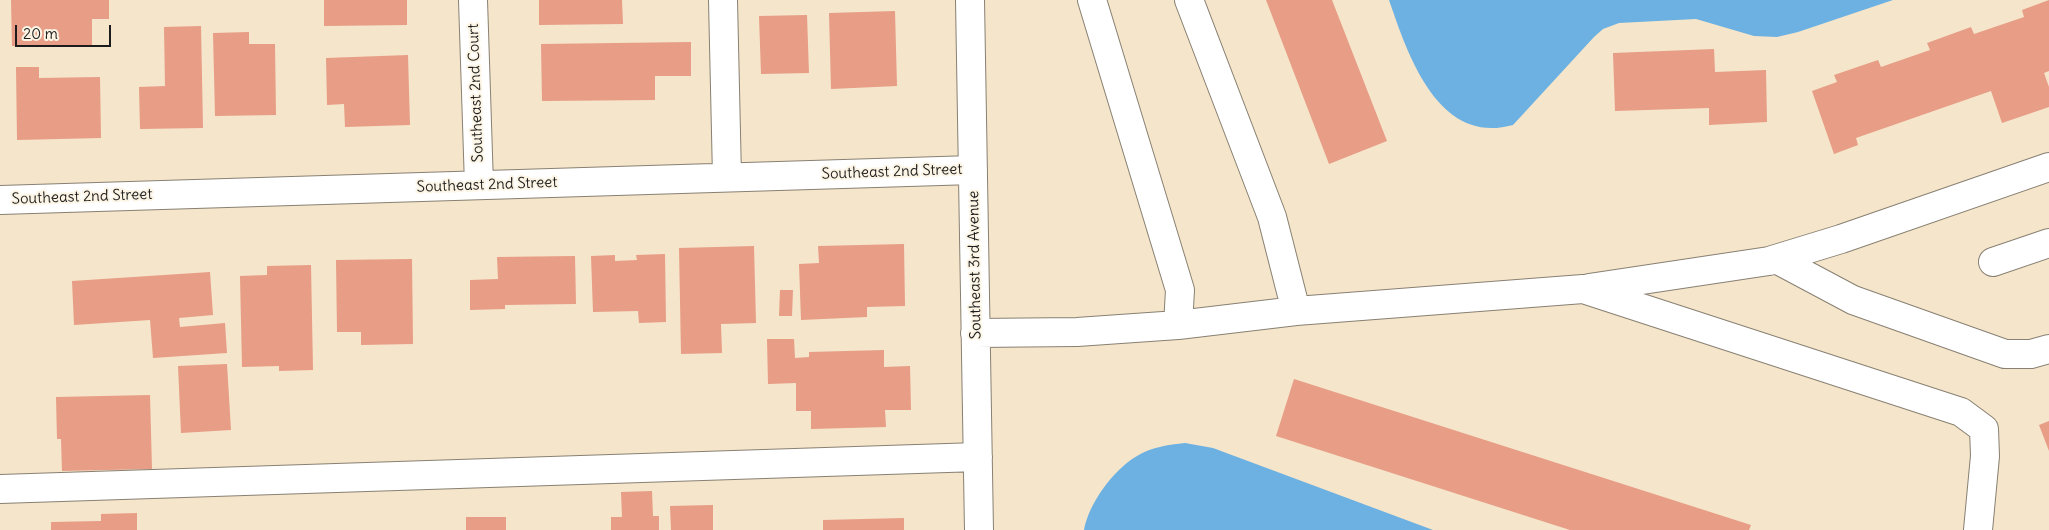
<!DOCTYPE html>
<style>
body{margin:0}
#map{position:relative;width:2049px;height:530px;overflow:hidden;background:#f5e5ca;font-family:Delius,sans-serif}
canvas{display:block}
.scale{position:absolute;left:15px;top:25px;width:96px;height:22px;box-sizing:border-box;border:2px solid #1c1c1c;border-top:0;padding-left:6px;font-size:15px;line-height:18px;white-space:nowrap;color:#1c1c1c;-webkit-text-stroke:4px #fcf5e5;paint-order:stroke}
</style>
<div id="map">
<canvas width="2049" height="530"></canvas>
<div class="scale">20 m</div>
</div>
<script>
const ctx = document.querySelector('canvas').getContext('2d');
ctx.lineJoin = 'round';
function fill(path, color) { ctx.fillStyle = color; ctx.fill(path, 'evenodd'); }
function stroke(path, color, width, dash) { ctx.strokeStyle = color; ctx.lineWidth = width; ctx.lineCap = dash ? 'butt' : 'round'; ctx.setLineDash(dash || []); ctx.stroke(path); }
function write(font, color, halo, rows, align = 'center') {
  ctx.font = font + ' Delius,sans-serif'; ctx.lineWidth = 4; ctx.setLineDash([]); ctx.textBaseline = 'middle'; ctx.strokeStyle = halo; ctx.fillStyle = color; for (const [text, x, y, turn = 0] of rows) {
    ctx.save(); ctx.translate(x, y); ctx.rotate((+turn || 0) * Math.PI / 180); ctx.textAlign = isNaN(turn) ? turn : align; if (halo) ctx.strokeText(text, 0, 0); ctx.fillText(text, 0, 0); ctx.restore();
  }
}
const water = new Path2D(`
 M 1389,0 L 1893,0 L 1798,32 L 1777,37 L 1754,36 L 1696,19 L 1619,23 L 1603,29 L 1594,37 L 1513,125 C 1438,146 1408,55 1389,0 Z
 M 1185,443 L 1213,448 L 1433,530 L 1084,530 C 1089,503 1113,470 1137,456 C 1151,447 1168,445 1185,443 Z`);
const building = new Path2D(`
 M 11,0 L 109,0 L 109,19 L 92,19 L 92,45 L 12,46 Z
 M 324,0 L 407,0 L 407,25 L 324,26 Z
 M 539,0 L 622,0 L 623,24 L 539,25 Z
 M 1266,0 L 1332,0 L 1387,141 L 1329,164 Z
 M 2049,0 L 2049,71 L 2044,73 L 2049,87 L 2049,107 L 2002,123 L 1991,91 L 1856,138 L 1858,145 L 1834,154 L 1812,91 L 1837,82 L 1834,75 L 1878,60 L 1881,67 L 1930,50 L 1927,43 L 1971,27 L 1974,34 L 2024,17 L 2022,10 Z
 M 895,11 L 897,86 L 831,89 L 829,13 Z
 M 807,15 L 809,73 L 761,74 L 759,16 Z
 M 201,26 L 203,128 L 140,129 L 139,87 L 165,86 L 164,27 Z
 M 249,32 L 249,44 L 275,44 L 276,115 L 215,116 L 213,33 Z
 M 691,42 L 691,76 L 655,76 L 655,100 L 542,101 L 541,44 Z
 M 1714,49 L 1715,72 L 1766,70 L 1767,122 L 1709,125 L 1709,108 L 1615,111 L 1613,53 Z
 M 408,55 L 410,125 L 345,127 L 344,104 L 327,105 L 326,58 Z
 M 16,67 L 39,67 L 39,78 L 100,77 L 101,138 L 17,140 Z
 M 904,244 L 905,306 L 867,307 L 867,317 L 801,320 L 799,264 L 819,263 L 818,246 Z
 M 754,246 L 756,323 L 721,324 L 722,353 L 681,354 L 679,248 Z
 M 665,254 L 666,322 L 639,323 L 638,311 L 593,312 L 591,256 L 615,255 L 615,261 L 637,260 L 636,255 Z
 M 575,256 L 576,304 L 505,305 L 505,309 L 470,310 L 470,280 L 498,279 L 497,257 Z
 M 412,259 L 413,344 L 361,345 L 361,332 L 337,332 L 336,260 Z
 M 311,265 L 313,370 L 279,371 L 279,366 L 242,367 L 240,276 L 267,275 L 267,266 Z
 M 210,272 L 213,315 L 179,318 L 180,327 L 225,323 L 227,353 L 153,358 L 150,320 L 74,325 L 72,281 Z
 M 780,290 L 793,290 L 792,316 L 779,316 Z
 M 767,339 L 794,339 L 795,358 L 809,357 L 809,352 L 884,350 L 884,367 L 910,366 L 911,410 L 885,410 L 886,427 L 811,429 L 811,411 L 796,411 L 796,383 L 768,384 Z
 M 227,364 L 231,430 L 181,433 L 178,366 Z
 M 1294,379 L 1751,525 L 1749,530 L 1570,530 L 1276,436 Z
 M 150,395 L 152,469 L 62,471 L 61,439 L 57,439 L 56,397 Z
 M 2049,421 L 2049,451 L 2039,425 Z
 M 652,491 L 653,516 L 659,516 L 659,530 L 611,530 L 611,517 L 622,517 L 621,492 Z
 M 713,505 L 713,530 L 671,530 L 670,506 Z
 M 137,513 L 137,530 L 51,530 L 51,522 L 101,521 L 101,514 Z
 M 466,517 L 506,517 L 506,530 L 466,530 Z
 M 904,518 L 904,530 L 823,530 L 823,520 Z`);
const minor = new Path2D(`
 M 473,0 L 479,185
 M 723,0 L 727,177
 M 970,0 L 979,530
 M 1092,0 L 1180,290 L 1178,325
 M 1189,0 L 1272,217 L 1296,311
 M 0,200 L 973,170
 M 1776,259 L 1853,300 L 2005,354 L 2031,354 L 2049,349
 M 1993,262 L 2049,243
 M 1589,288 L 1769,261 L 1841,239 L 2049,167
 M 975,333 L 1077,332 L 1178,325 L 1296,311 L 1583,289 L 1961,412 L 1984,429 L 1985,456 L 1978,530
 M 0,489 L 978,457`);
const streetNames = [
 ["Southeast 2nd Court",476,93,-92],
 ["Southeast 2nd Street",892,172,-2],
 ["Southeast 2nd Street",487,185,-2],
 ["Southeast 2nd Street",82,197,-2],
 ["Southeast 3rd Avenue",975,265,-91]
];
fill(water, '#6cb1e2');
fill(building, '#e79d86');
stroke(minor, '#888073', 30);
stroke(minor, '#fff', 28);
write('15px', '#1c1c1c', '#fcf5e5', streetNames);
</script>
